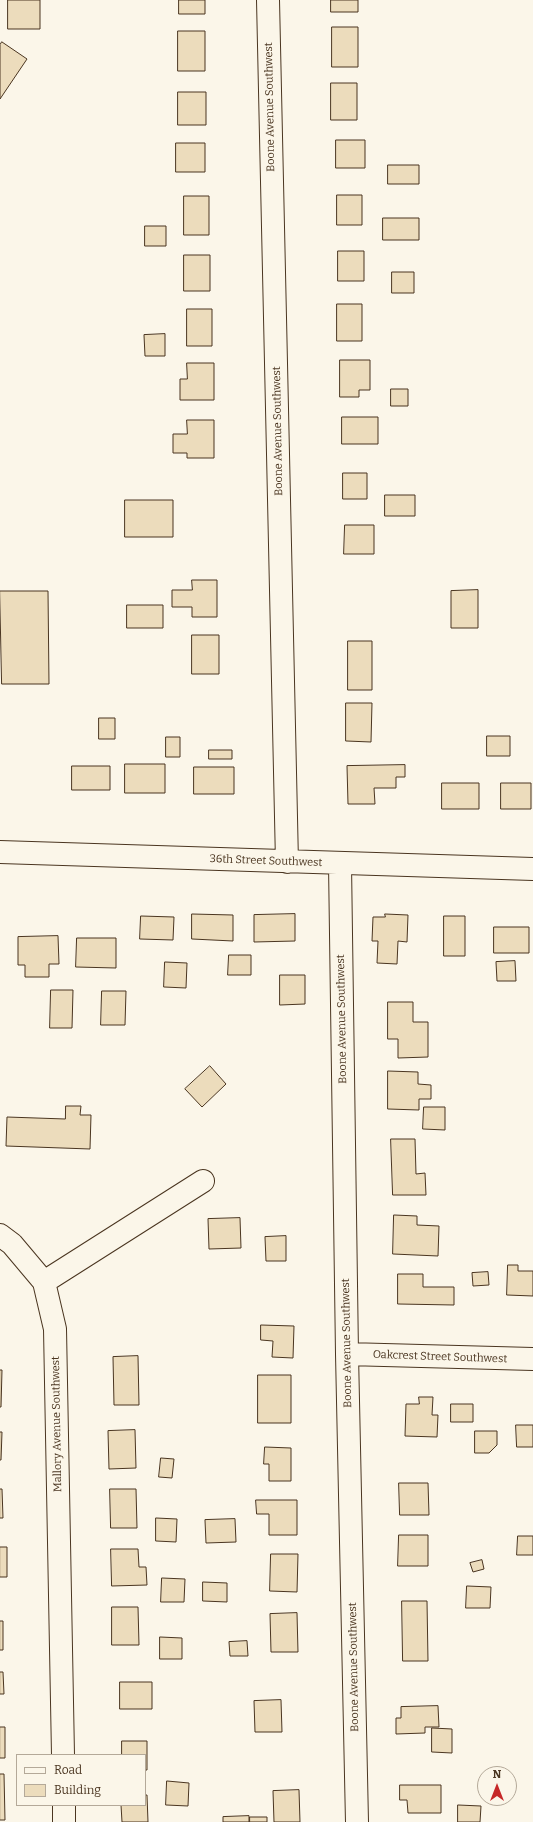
<!DOCTYPE html>
<style>
body{margin:0}
#map{position:relative;width:533px;height:1822px;overflow:hidden;background:#fbf6e9;font-family:Bitter,serif}
canvas{display:block}
.legend{position:absolute;left:16px;top:1754px;width:130px;height:52px;box-sizing:border-box;background:#fbf6e9;border:1px solid #b4a999;margin:0;padding:5px 7px;list-style:none;font-size:12px;color:#4a3520}
.legend li{display:flex;align-items:center;gap:8px;height:20px}
.legend b{width:20px;border:1px solid #b4a999}
.north{position:absolute;left:477px;top:1766px;width:40px;height:40px;box-sizing:border-box;background:#fbf6e9;border:1px solid #b4a999;border-radius:50%;rotate:0deg;font-size:11px;font-weight:700;line-height:16px;text-align:center;color:#4a3520}
.north::after{content:'';display:block;margin:auto;width:14px;height:18px;background:#c62828;clip-path:polygon(50% 0,100% 100%,50% 72%,0 100%)}
</style>
<div id="map">
<canvas width="533" height="1822"></canvas>
<ul class="legend">
<li><b style="height:5px;background:#fbf6e9"></b>Road</li>
<li><b style="height:11px;background:#ecdcbc"></b>Building</li>
</ul>
<div class="north">N</div>
</div>
<script>
const ctx = document.querySelector('canvas').getContext('2d');
ctx.lineJoin = 'round';
function fill(path, color) { ctx.fillStyle = color; ctx.fill(path, 'evenodd'); }
function stroke(path, color, width, dash) { ctx.strokeStyle = color; ctx.lineWidth = width; ctx.lineCap = dash ? 'butt' : 'round'; ctx.setLineDash(dash || []); ctx.stroke(path); }
function write(font, color, halo, rows, align = 'center') {
  ctx.font = font + ' Bitter,serif'; ctx.lineWidth = 3; ctx.setLineDash([]); ctx.textBaseline = 'middle'; ctx.strokeStyle = halo; ctx.fillStyle = color; for (const [text, x, y, turn = 0] of rows) {
    ctx.save(); ctx.translate(x, y); ctx.rotate((+turn || 0) * Math.PI / 180); ctx.textAlign = isNaN(turn) ? turn : align; if (halo) ctx.strokeText(text, 0, 0); ctx.fillText(text, 0, 0); ctx.restore();
  }
}
const building = new Path2D(`
 M 8,0 L 40,0 L 40,29 L 8,29 Z
 M 179,0 L 205,0 L 205,14 L 179,14 Z
 M 331,0 L 358,0 L 358,12 L 331,12 Z
 M 332,27 L 358,27 L 358,67 L 332,67 Z
 M 178,31 L 205,31 L 205,71 L 178,71 Z
 M 2,42 L 27,59 L 0,99 L 0,45 Z
 M 331,83 L 357,83 L 357,120 L 331,120 Z
 M 178,92 L 206,92 L 206,125 L 178,125 Z
 M 336,140 L 365,140 L 365,168 L 336,168 Z
 M 176,143 L 205,143 L 205,172 L 176,172 Z
 M 388,165 L 419,165 L 419,184 L 388,184 Z
 M 337,195 L 362,195 L 362,225 L 337,225 Z
 M 184,196 L 209,196 L 209,235 L 184,235 Z
 M 383,218 L 419,218 L 419,240 L 383,240 Z
 M 145,226 L 166,226 L 166,246 L 145,246 Z
 M 338,251 L 364,251 L 364,281 L 338,281 Z
 M 184,255 L 210,255 L 210,291 L 184,291 Z
 M 392,272 L 414,272 L 414,293 L 392,293 Z
 M 337,304 L 362,304 L 362,341 L 337,341 Z
 M 187,309 L 212,309 L 212,346 L 187,346 Z
 M 165,334 L 165,356 L 145,356 L 144,335 Z
 M 340,360 L 370,360 L 370,390 L 359,390 L 359,397 L 340,397 Z
 M 187,363 L 214,363 L 214,400 L 180,400 L 180,379 L 187,379 Z
 M 391,389 L 408,389 L 408,406 L 391,406 Z
 M 342,417 L 378,417 L 378,444 L 342,444 Z
 M 187,420 L 214,420 L 214,458 L 187,458 L 187,453 L 173,453 L 173,434 L 187,434 Z
 M 343,473 L 367,473 L 367,499 L 343,499 Z
 M 385,495 L 415,495 L 415,516 L 385,516 Z
 M 125,500 L 173,500 L 173,537 L 125,537 Z
 M 345,525 L 374,525 L 374,554 L 344,554 Z
 M 192,580 L 217,580 L 217,617 L 192,617 L 192,607 L 172,607 L 172,590 L 192,590 Z
 M 478,590 L 478,628 L 451,628 L 451,591 Z
 M 0,591 L 48,591 L 49,684 L 2,684 Z
 M 127,605 L 163,605 L 163,628 L 127,628 Z
 M 192,635 L 219,635 L 219,674 L 192,674 Z
 M 348,641 L 372,641 L 372,690 L 348,690 Z
 M 346,703 L 372,703 L 371,742 L 346,741 Z
 M 99,718 L 115,718 L 115,739 L 99,739 Z
 M 487,736 L 510,736 L 510,756 L 487,756 Z
 M 166,737 L 180,737 L 180,757 L 166,757 Z
 M 209,750 L 232,750 L 232,759 L 209,759 Z
 M 125,764 L 165,764 L 165,793 L 125,793 Z
 M 405,765 L 405,777 L 396,777 L 396,788 L 374,788 L 375,804 L 348,804 L 347,766 Z
 M 72,766 L 110,766 L 110,790 L 72,790 Z
 M 194,767 L 234,767 L 234,794 L 194,794 Z
 M 442,783 L 479,783 L 479,809 L 442,809 Z
 M 501,783 L 531,783 L 531,809 L 501,809 Z
 M 192,914 L 233,915 L 233,941 L 192,939 Z
 M 295,914 L 295,941 L 254,942 L 254,915 Z
 M 385,914 L 408,915 L 407,942 L 398,941 L 397,964 L 377,963 L 378,941 L 372,941 L 373,917 L 385,917 Z
 M 141,916 L 174,917 L 173,940 L 140,939 Z
 M 444,916 L 465,916 L 465,956 L 444,956 Z
 M 494,927 L 529,927 L 529,953 L 494,953 Z
 M 58,936 L 59,964 L 49,964 L 49,977 L 25,977 L 25,965 L 18,965 L 18,937 Z
 M 77,938 L 116,938 L 116,968 L 76,967 Z
 M 229,955 L 251,955 L 251,975 L 228,975 Z
 M 515,961 L 516,981 L 497,981 L 496,962 Z
 M 165,962 L 187,963 L 186,988 L 164,987 Z
 M 280,975 L 305,975 L 305,1004 L 280,1005 Z
 M 51,990 L 73,990 L 72,1028 L 50,1028 Z
 M 102,991 L 126,991 L 125,1025 L 101,1025 Z
 M 388,1002 L 413,1002 L 413,1022 L 428,1022 L 428,1057 L 398,1058 L 398,1039 L 388,1039 Z
 M 210,1066 L 226,1084 L 202,1107 L 185,1089 Z
 M 388,1071 L 418,1072 L 418,1084 L 431,1085 L 431,1099 L 419,1099 L 419,1110 L 388,1109 Z
 M 66,1106 L 81,1106 L 80,1115 L 91,1115 L 90,1149 L 6,1146 L 7,1117 L 65,1119 Z
 M 424,1107 L 445,1107 L 445,1130 L 423,1129 Z
 M 391,1139 L 415,1139 L 416,1174 L 425,1173 L 426,1195 L 393,1195 Z
 M 394,1215 L 417,1216 L 417,1225 L 439,1226 L 438,1256 L 393,1254 Z
 M 240,1218 L 241,1248 L 209,1249 L 208,1219 Z
 M 286,1236 L 286,1261 L 266,1261 L 265,1237 Z
 M 508,1265 L 518,1265 L 518,1271 L 533,1271 L 533,1296 L 507,1295 Z
 M 488,1272 L 489,1285 L 473,1286 L 472,1273 Z
 M 398,1274 L 423,1274 L 423,1287 L 454,1287 L 454,1305 L 398,1304 Z
 M 261,1325 L 294,1326 L 293,1358 L 272,1357 L 273,1341 L 261,1340 Z
 M 138,1356 L 139,1405 L 114,1405 L 113,1357 Z
 M 0,1370 L 2,1370 L 1,1407 L 0,1407 Z
 M 258,1375 L 291,1375 L 291,1423 L 258,1423 Z
 M 419,1397 L 433,1397 L 432,1415 L 438,1415 L 437,1437 L 405,1436 L 406,1404 L 419,1404 Z
 M 451,1404 L 473,1404 L 473,1422 L 451,1422 Z
 M 516,1425 L 533,1425 L 533,1447 L 517,1447 Z
 M 135,1430 L 136,1468 L 109,1469 L 108,1431 Z
 M 475,1431 L 497,1431 L 497,1445 L 489,1453 L 475,1453 Z
 M 0,1432 L 2,1432 L 1,1460 L 0,1460 Z
 M 265,1447 L 291,1448 L 291,1481 L 269,1481 L 269,1464 L 264,1464 Z
 M 161,1458 L 174,1459 L 172,1478 L 159,1477 Z
 M 399,1483 L 428,1483 L 429,1515 L 400,1515 Z
 M 0,1489 L 2,1489 L 3,1518 L 0,1518 Z
 M 110,1489 L 136,1489 L 137,1528 L 111,1528 Z
 M 256,1500 L 297,1500 L 297,1535 L 269,1535 L 269,1514 L 257,1514 Z
 M 156,1518 L 177,1519 L 176,1542 L 156,1541 Z
 M 235,1519 L 236,1542 L 206,1543 L 205,1520 Z
 M 399,1535 L 428,1535 L 428,1566 L 398,1566 Z
 M 518,1536 L 533,1536 L 533,1555 L 517,1555 Z
 M 0,1547 L 7,1547 L 7,1577 L 0,1577 Z
 M 111,1549 L 138,1549 L 139,1567 L 146,1567 L 147,1585 L 112,1586 Z
 M 271,1554 L 298,1554 L 297,1592 L 270,1591 Z
 M 482,1560 L 484,1569 L 473,1572 L 470,1563 Z
 M 162,1578 L 185,1579 L 184,1602 L 161,1602 Z
 M 203,1582 L 227,1583 L 227,1602 L 203,1601 Z
 M 467,1586 L 491,1587 L 490,1608 L 466,1608 Z
 M 402,1601 L 427,1601 L 428,1661 L 403,1661 Z
 M 112,1607 L 138,1607 L 139,1645 L 112,1645 Z
 M 297,1613 L 298,1652 L 271,1652 L 270,1614 Z
 M 0,1621 L 3,1621 L 3,1650 L 0,1650 Z
 M 160,1637 L 182,1638 L 182,1659 L 160,1659 Z
 M 247,1641 L 248,1656 L 230,1656 L 229,1642 Z
 M 0,1672 L 3,1672 L 4,1694 L 0,1694 Z
 M 120,1682 L 152,1682 L 152,1709 L 120,1709 Z
 M 281,1700 L 282,1732 L 255,1732 L 254,1701 Z
 M 438,1706 L 439,1727 L 425,1727 L 425,1733 L 396,1734 L 396,1718 L 401,1718 L 401,1707 Z
 M 0,1727 L 5,1727 L 5,1758 L 0,1758 Z
 M 432,1728 L 452,1729 L 452,1753 L 432,1752 Z
 M 122,1741 L 147,1741 L 147,1770 L 145,1770 L 145,1755 L 122,1755 Z
 M 0,1774 L 4,1774 L 5,1820 L 0,1820 Z
 M 167,1781 L 189,1783 L 188,1806 L 166,1805 Z
 M 400,1785 L 441,1785 L 441,1813 L 408,1813 L 407,1800 L 400,1800 Z
 M 299,1790 L 300,1822 L 274,1822 L 273,1791 Z
 M 145,1795 L 147,1795 L 148,1822 L 122,1822 L 121,1805 L 145,1805 Z
 M 458,1805 L 481,1806 L 480,1822 L 458,1822 Z
 M 249,1816 L 249,1822 L 223,1822 L 223,1817 Z
 M 250,1817 L 267,1817 L 267,1822 L 250,1822 Z`);
const minor = new Path2D(`
 M 268,0 L 287,862
 M 0,852 L 533,869
 M 340,864 L 347,1354 L 357,1822
 M 0,1235 L 12,1244 L 44,1282 L 55,1329 L 63,1755
 M 44,1282 L 203,1181
 M 347,1354 L 533,1359
 M 64,1805 L 64,1822`);
const streetNames = [
 ["Boone Avenue Southwest",270,107,-91],
 ["Boone Avenue Southwest",278,431,-91],
 ["36th Street Southwest",266,861,2],
 ["Boone Avenue Southwest",342,1019,-91],
 ["Boone Avenue Southwest",347,1343,-91],
 ["Oakcrest Street Southwest",440,1357,2],
 ["Mallory Avenue Southwest",57,1424,-91],
 ["Boone Avenue Southwest",354,1667,-91]
];
fill(building, '#ecdcbc');
stroke(building, '#4a3520', 1);
stroke(minor, '#4a3520', 24);
stroke(minor, '#fbf6e9', 22);
write('11px', '#4a3520', '#fbf6e9', streetNames);
</script>
